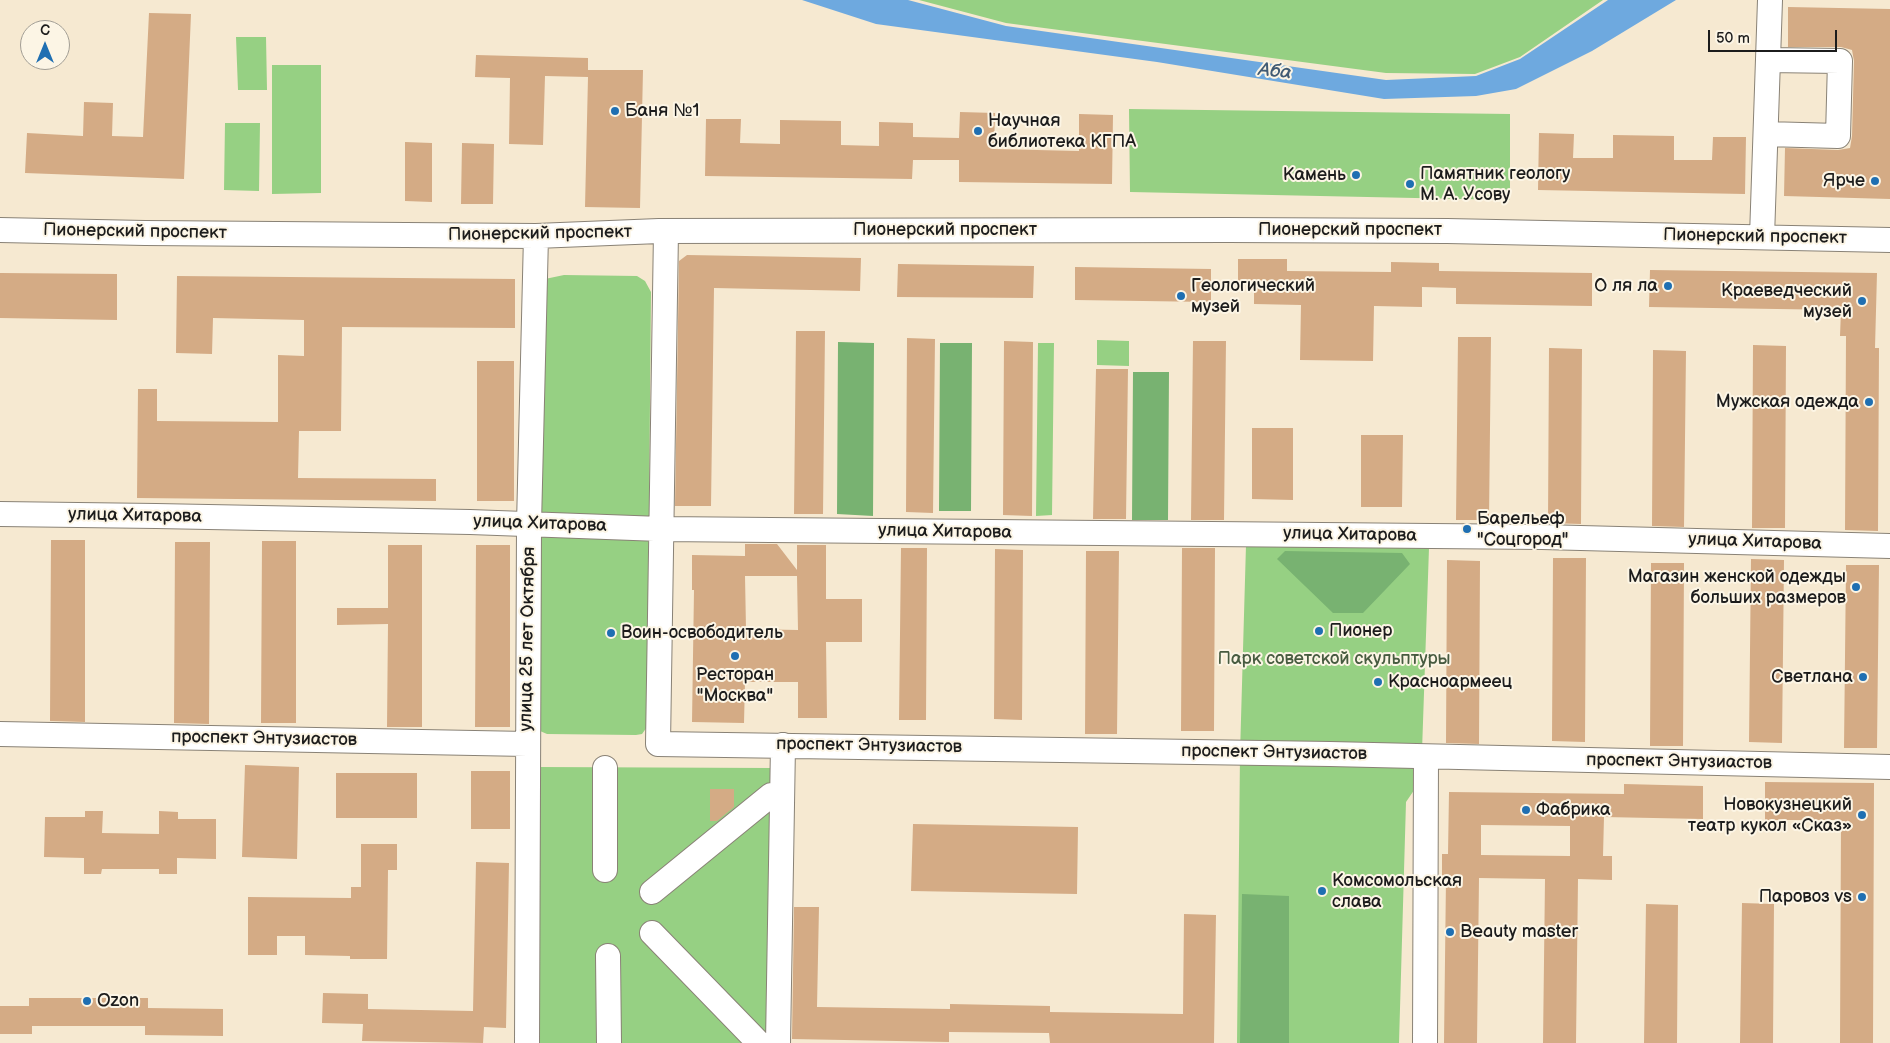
<!DOCTYPE html>
<meta charset="utf-8">
<style>
body{margin:0}
#map{position:relative;width:1890px;height:1043px;overflow:hidden;background:#f6e9d1;font-family:"Balsamiq Sans",sans-serif}
canvas{display:block}
.north{position:absolute;left:20px;top:20px;width:50px;height:50px;box-sizing:border-box;background:#fcf5e5;border:1px solid #a29e95;border-radius:50%;rotate:0deg;font-size:14px;font-weight:700;line-height:20px;text-align:center;color:#1c1c1c}
.north::after{content:'';display:block;margin:auto;width:18px;height:22px;background:#1f6fb2;clip-path:polygon(50% 0,100% 100%,50% 72%,0 100%)}
.scale{position:absolute;left:1708px;top:30px;width:129px;height:22px;box-sizing:border-box;border:2px solid #1c1c1c;border-top:0;padding-left:6px;font-size:15px;line-height:18px;white-space:nowrap;color:#1c1c1c;-webkit-text-stroke:4px #fcf5e5;paint-order:stroke}
</style>
<div id="map">
<canvas width="1890" height="1043"></canvas>
<div class="north">С</div>
<div class="scale">50 m</div>
</div>
<script>
const ctx = document.querySelector('canvas').getContext('2d');
ctx.lineJoin = 'round';
function fill(path, color) { ctx.fillStyle = color; ctx.fill(path, 'evenodd'); }
function stroke(path, color, width, dash) { ctx.strokeStyle = color; ctx.lineWidth = width; ctx.lineCap = dash ? 'butt' : 'round'; ctx.setLineDash(dash || []); ctx.stroke(path); }
function write(font, color, halo, rows, align = 'center') {
  ctx.font = font + ' "Balsamiq Sans",sans-serif'; ctx.lineWidth = 4; ctx.setLineDash([]); ctx.textBaseline = 'middle'; ctx.strokeStyle = halo; ctx.fillStyle = color; for (const [text, x, y, turn = 0] of rows) {
    ctx.save(); ctx.translate(x, y); ctx.rotate((+turn || 0) * Math.PI / 180); ctx.textAlign = isNaN(turn) ? turn : align; if (halo) ctx.strokeText(text, 0, 0); ctx.fillText(text, 0, 0); ctx.restore();
  }
}
const green = new Path2D(`
 M 919,0 L 1603,0 L 1520,57 L 1475,74 L 1386,73 L 1006,23 Z
 M 236,37 L 266,37 L 267,90 L 238,90 Z
 M 272,65 L 321,65 L 321,193 L 272,194 Z
 M 1129,109 L 1510,114 L 1510,200 L 1130,192 Z
 M 225,123 L 260,123 L 259,191 L 224,190 Z
 M 564,275 L 637,276 L 645,281 L 651,292 L 647,727 L 642,734 L 636,735 L 547,734 L 540,731 L 536,725 L 545,279 Z
 M 1097,340 L 1129,341 L 1129,366 L 1097,365 Z
 M 1038,343 L 1054,343 L 1052,515 L 1036,516 Z
 M 1246,545 L 1429,548 L 1421,780 L 1406,802 L 1399,1043 L 1237,1043 L 1240,754 Z
 M 539,767 L 771,768 L 769,1043 L 537,1043 Z`);
const forest = new Path2D(`
 M 838,342 L 874,343 L 873,516 L 837,514 Z
 M 940,343 L 972,343 L 971,511 L 939,511 Z
 M 1133,372 L 1169,372 L 1168,520 L 1132,520 Z
 M 1285,551 L 1402,553 L 1410,564 L 1363,613 L 1333,613 L 1277,559 Z
 M 1242,894 L 1289,896 L 1289,1043 L 1240,1043 Z`);
const water = new Path2D(`
 M 802,0 L 908,0 L 1006,26 L 1386,80 L 1476,76 L 1520,59 L 1608,0 L 1676,0 L 1592,51 L 1516,89 L 1476,96 L 1384,99 L 1157,62 L 876,24 Z`);
const building = new Path2D(`
 M 1788,7 L 1890,9 L 1890,199 L 1784,196 L 1785,148 L 1838,150 L 1850,148 L 1852,136 L 1854,61 L 1852,50 L 1841,47 L 1788,47 Z
 M 149,13 L 191,14 L 184,179 L 25,173 L 27,133 L 83,136 L 84,102 L 113,103 L 112,136 L 143,137 Z
 M 476,55 L 588,58 L 588,70 L 643,70 L 640,208 L 585,207 L 588,77 L 545,76 L 543,145 L 509,144 L 510,78 L 475,77 Z
 M 960,112 L 995,113 L 994,149 L 1079,151 L 1079,114 L 1113,115 L 1112,184 L 959,182 L 959,160 L 913,160 L 912,179 L 705,176 L 706,119 L 741,119 L 740,143 L 780,144 L 780,120 L 841,121 L 841,145 L 879,146 L 879,122 L 913,123 L 913,137 L 959,138 Z
 M 1539,133 L 1574,134 L 1573,158 L 1613,158 L 1613,135 L 1674,136 L 1674,160 L 1712,160 L 1713,137 L 1746,137 L 1745,194 L 1538,190 Z
 M 405,142 L 432,143 L 432,202 L 405,201 Z
 M 462,143 L 494,144 L 493,204 L 461,204 Z
 M 687,255 L 861,258 L 860,291 L 714,288 L 711,506 L 675,506 L 679,261 Z
 M 1238,259 L 1287,259 L 1287,271 L 1391,272 L 1391,262 L 1439,263 L 1439,271 L 1592,273 L 1592,306 L 1456,304 L 1456,288 L 1422,287 L 1422,307 L 1374,306 L 1373,361 L 1300,360 L 1301,305 L 1254,304 L 1254,283 L 1238,283 Z
 M 898,264 L 1034,266 L 1033,298 L 897,297 Z
 M 1075,267 L 1211,269 L 1211,302 L 1075,300 Z
 M 1650,270 L 1877,273 L 1875,348 L 1879,348 L 1878,531 L 1845,530 L 1846,336 L 1840,336 L 1841,310 L 1649,307 Z
 M 0,273 L 117,274 L 117,320 L 0,318 Z
 M 177,276 L 515,279 L 515,328 L 342,327 L 341,431 L 299,431 L 298,478 L 436,479 L 436,501 L 137,498 L 138,389 L 157,389 L 157,421 L 278,422 L 278,355 L 304,356 L 304,320 L 213,318 L 212,354 L 176,353 Z
 M 796,331 L 825,331 L 823,514 L 794,514 Z
 M 1458,337 L 1491,337 L 1489,520 L 1456,520 Z
 M 907,338 L 935,339 L 933,513 L 906,512 Z
 M 1004,341 L 1033,342 L 1032,516 L 1003,515 Z
 M 1193,341 L 1226,341 L 1224,520 L 1191,520 Z
 M 1753,345 L 1786,346 L 1785,528 L 1752,528 Z
 M 1549,348 L 1582,349 L 1581,524 L 1548,523 Z
 M 1653,350 L 1686,351 L 1684,527 L 1652,526 Z
 M 477,361 L 514,361 L 514,501 L 477,501 Z
 M 1096,369 L 1128,369 L 1126,519 L 1093,519 Z
 M 1252,428 L 1293,428 L 1293,500 L 1252,499 Z
 M 1361,435 L 1403,435 L 1402,507 L 1361,507 Z
 M 51,540 L 85,540 L 85,722 L 50,721 Z
 M 262,541 L 296,541 L 296,723 L 261,723 Z
 M 175,542 L 210,542 L 209,724 L 174,723 Z
 M 745,544 L 777,544 L 797,570 L 797,545 L 826,545 L 826,599 L 862,599 L 862,642 L 826,642 L 827,718 L 798,718 L 798,682 L 745,682 L 744,723 L 692,722 L 694,590 L 692,590 L 692,555 L 745,556 ZM 745,576 L 797,576 L 798,630 L 746,629 Z
 M 388,545 L 422,545 L 422,727 L 387,727 L 388,624 L 337,625 L 337,608 L 388,608 Z
 M 476,545 L 510,545 L 510,727 L 475,727 Z
 M 901,548 L 927,548 L 926,720 L 899,720 Z
 M 1182,548 L 1215,548 L 1214,731 L 1181,731 Z
 M 995,549 L 1023,550 L 1022,720 L 994,719 Z
 M 1086,551 L 1119,551 L 1117,734 L 1085,734 Z
 M 1553,558 L 1586,558 L 1585,742 L 1552,741 Z
 M 1751,559 L 1784,560 L 1782,743 L 1749,742 Z
 M 1447,560 L 1480,561 L 1479,744 L 1446,743 Z
 M 1651,563 L 1684,563 L 1683,746 L 1650,746 Z
 M 1846,565 L 1879,565 L 1877,748 L 1844,748 Z
 M 245,765 L 299,767 L 297,859 L 242,857 Z
 M 471,771 L 510,771 L 510,829 L 471,829 Z
 M 336,773 L 417,773 L 417,818 L 336,818 Z
 M 1765,782 L 1874,783 L 1873,1043 L 1840,1043 L 1841,820 L 1765,820 Z
 M 1624,784 L 1703,786 L 1703,819 L 1604,817 L 1603,856 L 1612,856 L 1612,880 L 1578,879 L 1576,1043 L 1543,1043 L 1545,879 L 1479,878 L 1477,1043 L 1444,1043 L 1446,878 L 1442,878 L 1442,854 L 1448,854 L 1449,792 L 1624,794 ZM 1481,825 L 1570,826 L 1570,856 L 1481,855 Z
 M 710,789 L 734,789 L 734,807 L 717,821 L 710,821 Z
 M 85,811 L 103,811 L 102,833 L 159,834 L 159,811 L 178,812 L 178,819 L 216,819 L 216,859 L 177,858 L 177,874 L 159,874 L 159,869 L 102,869 L 101,874 L 84,874 L 84,858 L 44,857 L 45,817 L 85,817 Z
 M 913,824 L 1078,827 L 1077,894 L 911,891 Z
 M 361,844 L 397,844 L 397,870 L 388,870 L 387,959 L 350,959 L 350,956 L 305,955 L 305,936 L 277,936 L 277,955 L 248,955 L 248,897 L 351,898 L 351,887 L 361,887 Z
 M 476,862 L 509,863 L 506,1028 L 484,1027 L 483,1043 L 362,1041 L 363,1024 L 322,1023 L 323,993 L 368,994 L 368,1009 L 473,1011 Z
 M 1742,903 L 1774,904 L 1773,1043 L 1740,1043 Z
 M 1646,904 L 1678,905 L 1677,1043 L 1644,1043 Z
 M 794,907 L 819,907 L 817,1007 L 950,1009 L 950,1004 L 1050,1006 L 1050,1012 L 1183,1014 L 1184,914 L 1216,915 L 1214,1043 L 1050,1043 L 1049,1033 L 949,1032 L 949,1042 L 792,1039 Z
 M 29,998 L 148,998 L 148,1008 L 223,1009 L 223,1036 L 145,1035 L 145,1026 L 32,1026 L 32,1034 L 0,1034 L 0,1006 L 29,1006 Z`);
const minor = new Path2D(`
 M 1766,134 L 1838,136 L 1840,61 L 1768,60
 M 0,230 L 145,233 L 536,236 L 659,231 L 1228,230 L 1447,231 L 1890,240
 M 666,231 L 658,744 L 1330,754 L 1890,767
 M 1762,237 L 1770,0
 M 0,514 L 156,516 L 470,522 L 661,529 L 1542,537 L 1890,546
 M 0,734 L 527,744
 M 605,768 L 605,870
 M 652,892 L 771,795
 M 652,933 L 759,1043
 M 608,956 L 609,1043
 M 527,1043 L 529,524 L 536,236
 M 778,1043 L 783,745
 M 1425,1043 L 1426,757`);
const markers = [
 [615,111,5,"#1f6fb2"],
 [978,131,5,"#1f6fb2"],
 [1356,175,5,"#1f6fb2"],
 [1875,181,5,"#1f6fb2"],
 [1410,184,5,"#1f6fb2"],
 [1668,286,5,"#1f6fb2"],
 [1181,296,5,"#1f6fb2"],
 [1862,301,5,"#1f6fb2"],
 [1869,402,5,"#1f6fb2"],
 [1467,529,5,"#1f6fb2"],
 [1856,587,5,"#1f6fb2"],
 [1319,631,5,"#1f6fb2"],
 [611,633,5,"#1f6fb2"],
 [735,656,5,"#1f6fb2"],
 [1863,677,5,"#1f6fb2"],
 [1378,682,5,"#1f6fb2"],
 [1526,810,5,"#1f6fb2"],
 [1862,815,5,"#1f6fb2"],
 [1322,891,5,"#1f6fb2"],
 [1862,897,5,"#1f6fb2"],
 [1450,932,5,"#1f6fb2"],
 [87,1001,5,"#1f6fb2"]
];
const poiNames = [
 ["Баня №1",625,111],
 ["Научная",988,121],
 ["библиотека КГПА",988,142],
 ["Памятник геологу",1420,174],
 ["М. А. Усову",1420,195],
 ["Камень",1346,175,"right"],
 ["Ярче",1865,181,"right"],
 ["Геологический",1191,286],
 ["музей",1191,307],
 ["О ля ла",1658,286,"right"],
 ["Краеведческий",1852,291,"right"],
 ["музей",1852,312,"right"],
 ["Мужская одежда",1859,402,"right"],
 ["Барельеф",1477,519],
 ["\"Соцгород\"",1477,540],
 ["Магазин женской одежды",1846,577,"right"],
 ["больших размеров",1846,598,"right"],
 ["Пионер",1329,631],
 ["Воин-освободитель",621,633],
 ["Ресторан",735,675,"center"],
 ["\"Москва\"",735,696,"center"],
 ["Светлана",1853,677,"right"],
 ["Красноармеец",1388,682],
 ["Новокузнецкий",1852,805,"right"],
 ["театр кукол «Сказ»",1852,826,"right"],
 ["Фабрика",1536,810],
 ["Комсомольская",1332,881],
 ["слава",1332,902],
 ["Паровоз vs",1852,897,"right"],
 ["Beauty master",1460,932],
 ["Ozon",97,1001]
];
const streetNames = [
 ["Пионерский проспект",945,230],
 ["Пионерский проспект",1350,230],
 ["Пионерский проспект",135,232,1],
 ["Пионерский проспект",540,234,-1],
 ["Пионерский проспект",1755,237,1],
 ["улица Хитарова",135,516,1],
 ["улица Хитарова",540,524,2],
 ["улица Хитарова",945,532,1],
 ["улица Хитарова",1350,535,1],
 ["улица Хитарова",1755,542,2],
 ["улица 25 лет Октября",528,639,-89],
 ["проспект Энтузиастов",264,739,1],
 ["проспект Энтузиастов",869,746,1],
 ["проспект Энтузиастов",1274,753,1],
 ["проспект Энтузиастов",1679,762,1]
];
const parkNames = [
 ["Парк советской скульптуры",1334,659]
];
const waterNames = [
 ["Аба",1275,72,6]
];
fill(green, '#96d083');
fill(forest, '#78b271');
fill(water, '#6ea9df');
fill(building, '#d4ab85');
stroke(minor, '#898276', 26);
stroke(minor, '#fff', 24);
for (const [x, y, r, color] of markers) { const dot = new Path2D(); dot.arc(x, y, r, 0, 2 * Math.PI); ctx.fillStyle = color; ctx.fill(dot); stroke(dot, '#fcf5e5', 2); }
write('18px', '#1c1c1c', '#fcf5e5', poiNames, 'left');
write('18px', '#1c1c1c', '#fcf5e5', streetNames);
write('18px', '#475b40', '#fcf5e5', parkNames);
write('italic 19px', '#415b74', '#fcf5e5', waterNames);
</script>
